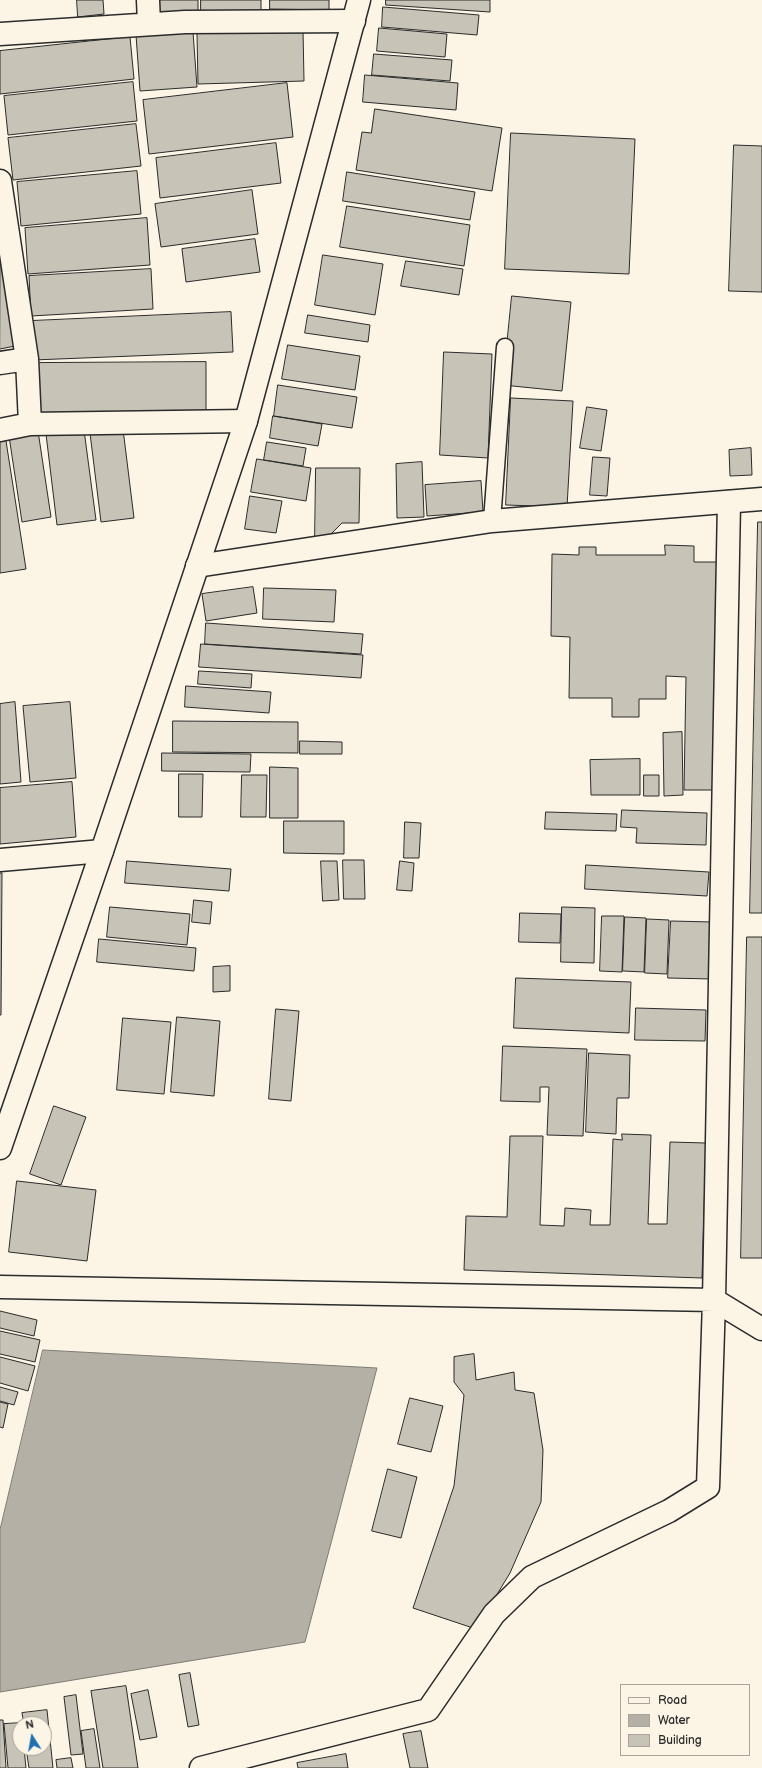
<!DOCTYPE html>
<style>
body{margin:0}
#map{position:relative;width:762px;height:1768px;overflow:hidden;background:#fcf5e5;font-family:"Balsamiq Sans",sans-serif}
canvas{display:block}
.legend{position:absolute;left:620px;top:1684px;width:130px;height:72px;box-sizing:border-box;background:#fcf5e5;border:1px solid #a8a49b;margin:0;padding:5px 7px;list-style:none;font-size:12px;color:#2b2b2b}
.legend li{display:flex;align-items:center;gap:8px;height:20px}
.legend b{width:20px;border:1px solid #a8a49b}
.north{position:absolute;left:12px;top:1716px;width:40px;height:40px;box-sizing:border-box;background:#fcf5e5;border:1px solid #a8a49b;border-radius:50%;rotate:349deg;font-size:11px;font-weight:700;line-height:16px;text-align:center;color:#2b2b2b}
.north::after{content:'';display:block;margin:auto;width:14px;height:18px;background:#1f6fb2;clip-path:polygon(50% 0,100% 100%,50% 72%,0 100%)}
</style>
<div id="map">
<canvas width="762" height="1768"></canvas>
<ul class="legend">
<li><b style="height:5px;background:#fcf5e5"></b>Road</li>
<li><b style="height:11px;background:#b4b0a5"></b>Water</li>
<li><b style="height:11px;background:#c8c3b7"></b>Building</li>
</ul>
<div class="north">N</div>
</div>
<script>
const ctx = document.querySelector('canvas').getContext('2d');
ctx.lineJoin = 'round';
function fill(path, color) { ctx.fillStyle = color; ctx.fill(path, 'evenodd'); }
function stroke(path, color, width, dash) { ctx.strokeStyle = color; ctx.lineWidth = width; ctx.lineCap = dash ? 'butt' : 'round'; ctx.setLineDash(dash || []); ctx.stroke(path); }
const water = new Path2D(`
 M 43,1350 L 377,1368 L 305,1642 L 0,1692 L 0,1530 Z`);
const building = new Path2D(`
 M 77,0 L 103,0 L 104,14 L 78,17 Z
 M 159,0 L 198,0 L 198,11 L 160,12 Z
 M 201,0 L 261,0 L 261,11 L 201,14 Z
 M 270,0 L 329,0 L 329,10 L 270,9 Z
 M 386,0 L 490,0 L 490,12 L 386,5 Z
 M 383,7 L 479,15 L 477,35 L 382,27 Z
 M 379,28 L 447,34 L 445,57 L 377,51 Z
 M 303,30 L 304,81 L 198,84 L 197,33 Z
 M 193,32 L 197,87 L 140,91 L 136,35 Z
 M 130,37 L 134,79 L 0,94 L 0,51 Z
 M 374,54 L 452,60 L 450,81 L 372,75 Z
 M 365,75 L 458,83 L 456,110 L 363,102 Z
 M 133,82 L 137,121 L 8,135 L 4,96 Z
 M 287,83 L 293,137 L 149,154 L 143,100 Z
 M 375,109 L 502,128 L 492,191 L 356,170 L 362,132 L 371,133 Z
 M 136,124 L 141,166 L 13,180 L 8,138 Z
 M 511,133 L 635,139 L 629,274 L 505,269 Z
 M 276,143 L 281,183 L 160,198 L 156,158 Z
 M 734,145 L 762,146 L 762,292 L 729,291 Z
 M 137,171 L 141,214 L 21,226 L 17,182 Z
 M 347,172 L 475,192 L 470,220 L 343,201 Z
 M 252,190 L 258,234 L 161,247 L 155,204 Z
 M 347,206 L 470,225 L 464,266 L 340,247 Z
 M 147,218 L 150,265 L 28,274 L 25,228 Z
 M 255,239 L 260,272 L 186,282 L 182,249 Z
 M 323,255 L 383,264 L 375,315 L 315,305 Z
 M 0,257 L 15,346 L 0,349 Z
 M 406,261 L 463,269 L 459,295 L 401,286 Z
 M 151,269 L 153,309 L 31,316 L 29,276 Z
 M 512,296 L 571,302 L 562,391 L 503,385 Z
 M 231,312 L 233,352 L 33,360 L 31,321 Z
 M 308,315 L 370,325 L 368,342 L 305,333 Z
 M 288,345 L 360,356 L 355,390 L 282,379 Z
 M 444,352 L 492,354 L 488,458 L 440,455 Z
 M 206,362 L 206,418 L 35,418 L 35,363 Z
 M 278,385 L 357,397 L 352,428 L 274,416 Z
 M 511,398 L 573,401 L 567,507 L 506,505 Z
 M 587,407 L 607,410 L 601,451 L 580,448 Z
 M 273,416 L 322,424 L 318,446 L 270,438 Z
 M 123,429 L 134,518 L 101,522 L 90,433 Z
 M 84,430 L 96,520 L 57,525 L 46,434 Z
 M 38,431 L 51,517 L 22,522 L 9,436 Z
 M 6,441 L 26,569 L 0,573 L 0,442 Z
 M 267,442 L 306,448 L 303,466 L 264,460 Z
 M 751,448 L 752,475 L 730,476 L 729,450 Z
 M 593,457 L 610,458 L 607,496 L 590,495 Z
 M 257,459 L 311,468 L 306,501 L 251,492 Z
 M 422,462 L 424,517 L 397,518 L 396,464 Z
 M 316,468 L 360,468 L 359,523 L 342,523 L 330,535 L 315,537 Z
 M 481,481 L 483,512 L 427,516 L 425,485 Z
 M 250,496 L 282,501 L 276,533 L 245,529 Z
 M 758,522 L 762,522 L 762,913 L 750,913 Z
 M 665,545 L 694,546 L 694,562 L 717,562 L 713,790 L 684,790 L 686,677 L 666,676 L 666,699 L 639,699 L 639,717 L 612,717 L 612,698 L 569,698 L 570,637 L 551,636 L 552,554 L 579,555 L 579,547 L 596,547 L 596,555 L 665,555 Z
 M 253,587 L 257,613 L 206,621 L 202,594 Z
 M 264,588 L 336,590 L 334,622 L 263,619 Z
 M 206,623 L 363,634 L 361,654 L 205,644 Z
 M 201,644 L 363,655 L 361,678 L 199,667 Z
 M 199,671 L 252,674 L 251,688 L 198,684 Z
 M 186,686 L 271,692 L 269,713 L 185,707 Z
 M 15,702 L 21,782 L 0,784 L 0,704 Z
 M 70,702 L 76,778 L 30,782 L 23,706 Z
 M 173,721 L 298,722 L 298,753 L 173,752 Z
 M 682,732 L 683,795 L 664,796 L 663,733 Z
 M 300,741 L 342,742 L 342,754 L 300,754 Z
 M 162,753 L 251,754 L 250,772 L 162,771 Z
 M 640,759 L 640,795 L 591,795 L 590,760 Z
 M 270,767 L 298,768 L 298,818 L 270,818 Z
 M 179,774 L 203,774 L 202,817 L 179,817 Z
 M 242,775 L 267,775 L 266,817 L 241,817 Z
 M 644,775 L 659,775 L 659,796 L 644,796 Z
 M 72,782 L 76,837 L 0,844 L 0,788 Z
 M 622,810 L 707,813 L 706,845 L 636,843 L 637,828 L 621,827 Z
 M 546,812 L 617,814 L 616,831 L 545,829 Z
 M 284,821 L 344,821 L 344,854 L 284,853 Z
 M 405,822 L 421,823 L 419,858 L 404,858 Z
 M 343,860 L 364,860 L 365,899 L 344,899 Z
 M 127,861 L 231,869 L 229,891 L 125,883 Z
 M 321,861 L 337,861 L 339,900 L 323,901 Z
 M 400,861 L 414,863 L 412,891 L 397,890 Z
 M 586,865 L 709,872 L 707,896 L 585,889 Z
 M 0,873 L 2,873 L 1,1015 L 0,1015 Z
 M 194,900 L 212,902 L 210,924 L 192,922 Z
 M 110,907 L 190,914 L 187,945 L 107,937 Z
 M 562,907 L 595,908 L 594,963 L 561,962 Z
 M 520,913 L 561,914 L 560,943 L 519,942 Z
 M 602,916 L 624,916 L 622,972 L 600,971 Z
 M 625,917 L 646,918 L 644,972 L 623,971 Z
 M 647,919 L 669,920 L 667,974 L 645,973 Z
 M 671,921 L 713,922 L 712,979 L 668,978 Z
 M 747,937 L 762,937 L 762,1258 L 741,1258 Z
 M 99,939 L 196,948 L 194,971 L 97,962 Z
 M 230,966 L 230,991 L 213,992 L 213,967 Z
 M 516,978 L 631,982 L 629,1033 L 514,1028 Z
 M 636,1008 L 706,1010 L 705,1041 L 635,1040 Z
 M 276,1009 L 299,1011 L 291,1101 L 269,1099 Z
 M 177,1017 L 220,1021 L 214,1096 L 171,1092 Z
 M 123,1018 L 171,1022 L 164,1094 L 117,1090 Z
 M 503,1046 L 587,1049 L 583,1136 L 547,1135 L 549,1087 L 540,1087 L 540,1102 L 501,1101 Z
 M 589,1053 L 630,1055 L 629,1098 L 617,1098 L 616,1134 L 586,1132 Z
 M 54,1106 L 86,1117 L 61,1185 L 30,1174 Z
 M 622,1134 L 651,1135 L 648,1224 L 667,1224 L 670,1142 L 706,1143 L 702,1278 L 464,1270 L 466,1216 L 507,1217 L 510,1136 L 543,1136 L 540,1225 L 564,1226 L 565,1208 L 591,1210 L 590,1225 L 610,1225 L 613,1139 L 622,1140 Z
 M 17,1181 L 96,1190 L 87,1261 L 9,1252 Z
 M 0,1311 L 37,1320 L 34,1336 L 0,1328 Z
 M 0,1331 L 40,1340 L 35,1362 L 0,1354 Z
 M 474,1354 L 476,1380 L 514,1372 L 515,1390 L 534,1393 L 543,1450 L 541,1502 L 510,1573 L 476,1629 L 413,1608 L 454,1486 L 464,1395 L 454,1382 L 454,1357 Z
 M 0,1357 L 35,1366 L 28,1391 L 0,1383 Z
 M 0,1387 L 18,1392 L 14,1405 L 0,1401 Z
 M 410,1398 L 443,1406 L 431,1452 L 398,1444 Z
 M 0,1402 L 8,1404 L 3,1428 L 0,1427 Z
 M 388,1469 L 417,1477 L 401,1538 L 372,1531 Z
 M 190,1673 L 199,1725 L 188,1727 L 179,1675 Z
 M 126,1686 L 138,1768 L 103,1768 L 91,1691 Z
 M 148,1690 L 157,1737 L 140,1740 L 131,1694 Z
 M 76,1695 L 83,1754 L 71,1755 L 64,1697 Z
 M 47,1710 L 53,1768 L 29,1768 L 26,1748 L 44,1748 L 44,1724 L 24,1724 L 22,1713 Z
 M 0,1720 L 3,1720 L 6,1768 L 0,1768 Z
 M 21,1723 L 20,1748 L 24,1748 L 26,1768 L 8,1768 L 4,1724 Z
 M 94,1729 L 100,1768 L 86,1768 L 81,1731 Z
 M 421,1731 L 428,1768 L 410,1768 L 403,1734 Z
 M 346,1754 L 348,1768 L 298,1768 L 297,1763 Z
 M 71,1758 L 73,1768 L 57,1768 L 56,1760 Z`);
const service = new Path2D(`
 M 492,521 L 505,347`);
const minor = new Path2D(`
 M 148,0 L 149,24
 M 0,34 L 185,22 L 354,21
 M 0,181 L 27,359 L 30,424
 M 0,363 L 27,359
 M 0,430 L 30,424 L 246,421
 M 0,860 L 102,851
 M 0,1287 L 714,1300 L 729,502
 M 201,1768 L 428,1710 L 494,1614 L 532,1577 L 669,1511 L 708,1487 L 714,1300 L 762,1329`);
const tertiary = new Path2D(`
 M 197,566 L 492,521 L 762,499`);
const secondary = new Path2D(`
 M 0,1148 L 102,851 L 246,421 L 359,0`);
fill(water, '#b4b0a5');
stroke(water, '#7d7b74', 1);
fill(building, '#c8c3b7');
stroke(building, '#2b2b2b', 1);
stroke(service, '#2b2b2b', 19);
stroke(minor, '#2b2b2b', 25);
stroke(tertiary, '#2b2b2b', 25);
stroke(secondary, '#2b2b2b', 25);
stroke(service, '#fcf5e5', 16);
stroke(minor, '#fcf5e5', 22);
stroke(tertiary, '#fcf5e5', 22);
stroke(secondary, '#fcf5e5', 22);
</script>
